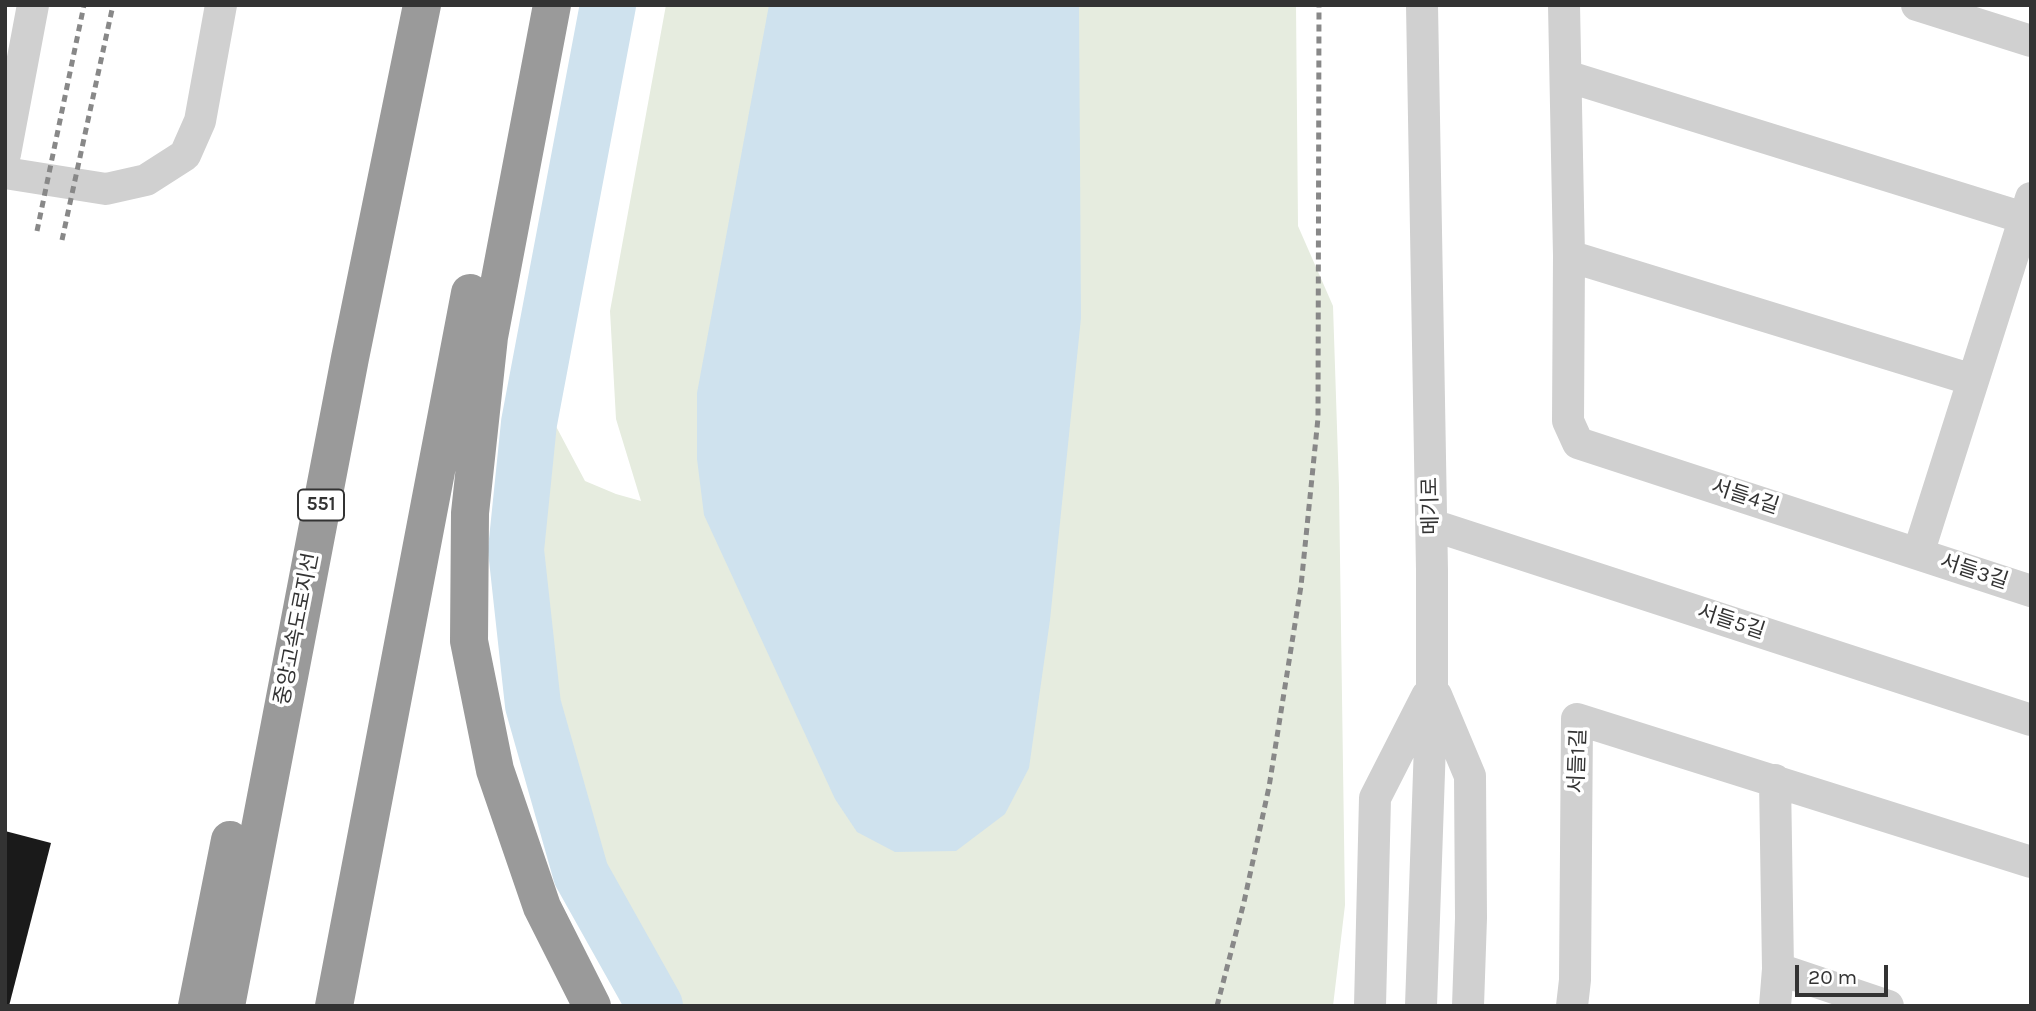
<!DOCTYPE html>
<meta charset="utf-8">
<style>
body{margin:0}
#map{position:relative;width:2036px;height:1011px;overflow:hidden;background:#fff;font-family:Karla,sans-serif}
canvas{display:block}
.frame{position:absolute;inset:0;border:7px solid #333;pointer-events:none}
.scale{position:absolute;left:1795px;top:965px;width:93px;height:32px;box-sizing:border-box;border:4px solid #333;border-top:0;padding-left:9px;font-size:21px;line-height:24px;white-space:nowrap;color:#333;-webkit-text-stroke:5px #fff;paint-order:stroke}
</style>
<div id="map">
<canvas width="2036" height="1011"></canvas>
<div class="frame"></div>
<div class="scale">20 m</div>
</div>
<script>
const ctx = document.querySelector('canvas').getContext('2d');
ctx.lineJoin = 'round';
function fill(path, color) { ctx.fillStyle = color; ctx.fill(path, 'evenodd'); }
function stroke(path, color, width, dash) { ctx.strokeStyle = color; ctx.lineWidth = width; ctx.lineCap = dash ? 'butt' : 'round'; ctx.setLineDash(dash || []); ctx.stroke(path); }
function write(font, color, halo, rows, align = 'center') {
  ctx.font = font + ' Karla,"Noto Sans KR",sans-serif'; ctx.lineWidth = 7; ctx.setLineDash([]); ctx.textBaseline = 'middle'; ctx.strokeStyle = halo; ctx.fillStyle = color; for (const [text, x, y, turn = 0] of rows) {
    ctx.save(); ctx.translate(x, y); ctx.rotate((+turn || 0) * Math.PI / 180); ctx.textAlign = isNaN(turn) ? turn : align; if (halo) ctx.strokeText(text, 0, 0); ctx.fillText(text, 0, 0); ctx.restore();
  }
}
const green = new Path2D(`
 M 666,5 L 1296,5 L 1298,226 L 1333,306 L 1339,488 L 1345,905 L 1333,1006 L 679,1006 L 617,886 L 586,833 L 568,749 L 548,682 L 532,564 L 550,415 L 585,481 L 616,494 L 641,501 L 616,419 L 610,311 Z`);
const water = new Path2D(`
 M 769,5 L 1079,5 L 1081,318 L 1050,620 L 1029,768 L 1005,814 L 956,851 L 895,852 L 857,832 L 835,799 L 704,515 L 697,459 L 697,393 Z`);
const river = new Path2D(`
 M 608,5 L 529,423 L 516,550 L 533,705 L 581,874 L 655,1006`);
const building = new Path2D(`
 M 5,831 L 51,843 L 9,1006 L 5,1006 Z`);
const minor = new Path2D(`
 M 1564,5 L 1569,256 L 1568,421 L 1578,443 L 2031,591
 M 1917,5 L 2031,41
 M 1566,76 L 2024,218
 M 5,154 L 33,5
 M 5,173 L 106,189 L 146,180 L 185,155 L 200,121 L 221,5
 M 1569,256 L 1973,380
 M 1432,525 L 2031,720
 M 1918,554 L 2031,198
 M 1436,695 L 1470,776 L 1471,918 L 1468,1006
 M 1775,780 L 1778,969 L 1775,1006
 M 1778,969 L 1888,1006
 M 1370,1006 L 1375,798 L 1427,696
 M 1421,1006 L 1432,685 L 1432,570 L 1422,5
 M 1572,1006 L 1575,980 L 1577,719 L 2031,862`);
const highway = new Path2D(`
 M 552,5 L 489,337 L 470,513 L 469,641 L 495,770 L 542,907 L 592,1006
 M 197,1006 L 230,840
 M 226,1006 L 350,358 L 422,5
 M 334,1006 L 470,293`);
const rail = new Path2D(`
 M 37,231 L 84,5
 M 62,240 L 113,5
 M 1217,1006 L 1244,902 L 1269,787 L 1301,586 L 1318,418 L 1319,5`);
const shields = [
 [321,505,46]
];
const shieldNames = [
 ["551",321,505]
];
const streetNames = [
 ["서들4길",1745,497,18],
 ["메기로",1431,506,-91],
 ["서들3길",1974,572,18],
 ["서들5길",1731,622,18],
 ["중앙고속도로지선",297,629,-79],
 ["서들1길",1578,761,-88]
];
fill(green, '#e6ecdf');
fill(water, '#cfe2ee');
stroke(river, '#cfe2ee', 56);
fill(building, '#1a1a1a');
stroke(minor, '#d0d0d0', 32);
stroke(highway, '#9a9a9a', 38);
stroke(rail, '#888', 5, [7, 5]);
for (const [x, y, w] of shields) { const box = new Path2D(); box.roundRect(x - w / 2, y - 15.5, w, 31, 5); ctx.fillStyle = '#fff'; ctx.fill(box); stroke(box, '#333', 2); }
write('bold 19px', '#333', null, shieldNames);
write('21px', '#333', '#fff', streetNames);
</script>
